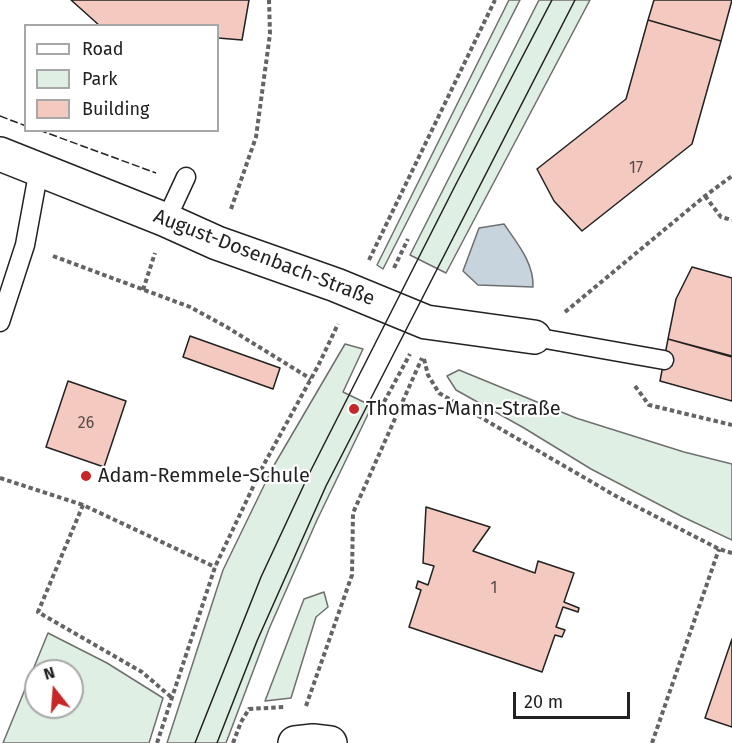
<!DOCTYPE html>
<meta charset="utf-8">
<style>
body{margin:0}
#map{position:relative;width:732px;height:743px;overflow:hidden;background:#fff;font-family:"Fira Sans",sans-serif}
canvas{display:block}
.legend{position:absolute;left:24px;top:24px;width:195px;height:108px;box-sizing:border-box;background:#fff;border:2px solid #a7a7a7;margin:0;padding:8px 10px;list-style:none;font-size:18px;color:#222}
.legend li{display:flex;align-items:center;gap:12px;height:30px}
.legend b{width:30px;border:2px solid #a7a7a7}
.north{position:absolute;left:24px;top:659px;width:60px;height:60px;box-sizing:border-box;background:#fff;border:2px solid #a7a7a7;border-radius:50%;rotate:343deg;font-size:16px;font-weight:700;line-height:24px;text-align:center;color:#222}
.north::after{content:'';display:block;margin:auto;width:21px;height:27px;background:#c62828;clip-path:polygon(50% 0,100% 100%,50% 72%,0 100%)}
.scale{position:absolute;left:513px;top:692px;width:117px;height:27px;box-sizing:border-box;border:3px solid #222;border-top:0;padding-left:8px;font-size:18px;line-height:21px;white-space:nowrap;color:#222;-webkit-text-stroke:4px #fff;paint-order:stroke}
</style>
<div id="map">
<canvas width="732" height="743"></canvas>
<ul class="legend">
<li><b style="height:8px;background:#fff"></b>Road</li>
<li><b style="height:16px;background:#e0efe3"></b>Park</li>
<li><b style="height:16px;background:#f3c9c0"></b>Building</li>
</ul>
<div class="north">N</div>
<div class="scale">20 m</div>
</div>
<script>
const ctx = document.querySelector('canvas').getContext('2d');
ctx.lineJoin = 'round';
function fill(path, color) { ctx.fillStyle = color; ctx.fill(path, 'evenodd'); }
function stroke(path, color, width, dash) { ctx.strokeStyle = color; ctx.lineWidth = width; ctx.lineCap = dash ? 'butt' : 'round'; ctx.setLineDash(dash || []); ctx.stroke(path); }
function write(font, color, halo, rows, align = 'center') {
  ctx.font = font + ' "Fira Sans",sans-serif'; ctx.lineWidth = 4.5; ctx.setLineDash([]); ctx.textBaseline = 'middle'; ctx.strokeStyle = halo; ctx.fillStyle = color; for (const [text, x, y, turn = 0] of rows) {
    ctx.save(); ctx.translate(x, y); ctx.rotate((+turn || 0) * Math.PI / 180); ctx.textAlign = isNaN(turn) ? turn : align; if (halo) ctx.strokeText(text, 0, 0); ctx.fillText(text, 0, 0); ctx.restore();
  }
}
const green = new Path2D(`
 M 509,0 L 520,0 L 383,269 L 377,265 Z
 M 539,0 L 590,0 L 446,273 L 410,255 Z
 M 345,344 L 363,349 L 343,392 L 372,406 L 317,520 L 269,629 L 226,743 L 167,743 L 223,570 L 273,467 Z
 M 459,370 L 576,418 L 684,452 L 732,464 L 732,540 L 683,517 L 591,469 L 524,428 L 456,390 L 447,376 Z
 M 324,592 L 328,607 L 316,617 L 291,698 L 265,701 L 304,599 Z
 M 48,633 L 107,663 L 163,698 L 149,743 L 3,743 ZM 36,671 L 72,671 L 72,707 L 36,707 Z`);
const water = new Path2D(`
 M 504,224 C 517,243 534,263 533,287 L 478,285 L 463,271 L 479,228 Z`);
const building = new Path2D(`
 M 71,0 L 249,0 L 242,40 L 218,38 L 218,26 L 100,26 Z
 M 654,0 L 732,0 L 721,41 L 648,20 Z
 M 648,20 L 721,41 L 692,144 L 582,231 L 554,201 L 537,169 L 626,99 Z
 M 692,267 L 732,278 L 732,357 L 668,339 L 676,299 Z
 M 190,336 L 280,368 L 273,389 L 183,357 Z
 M 668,339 L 732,356 L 732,401 L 660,381 Z
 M 68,381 L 126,401 L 104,467 L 46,447 Z
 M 426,507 L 490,527 L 473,551 L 535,573 L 538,561 L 574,573 L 564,602 L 579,608 L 578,612 L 563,607 L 556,627 L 565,630 L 562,637 L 555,635 L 542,672 L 409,627 L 421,590 L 416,588 L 418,581 L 428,585 L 434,566 L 423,563 Z
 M 732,639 L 732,727 L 705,718 Z`);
const path = new Path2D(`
 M 705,196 L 721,217 L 732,220
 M 231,209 L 256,137 L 270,34 L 269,0
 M 53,256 L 190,307 L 225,326 L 311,379
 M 369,260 L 495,0
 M 394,268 L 408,239
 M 143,290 L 155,253
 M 565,312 L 705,196 L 732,176
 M 424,359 L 428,375 L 439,393 L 614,495 L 719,549 L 732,553
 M 635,386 L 649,405 L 732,425
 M 384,402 L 410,354
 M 0,478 L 83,505
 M 171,697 L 142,672 L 38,612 L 83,505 L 215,567
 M 306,706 L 352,575 L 353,513 L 422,358
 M 157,743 L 215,567 L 263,466 L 318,366 L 338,324
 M 233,743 L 241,722 L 249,709 L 284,707
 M 652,743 L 719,549`);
const lane = new Path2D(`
 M 166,220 L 186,177
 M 0,322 L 25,245 L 39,169
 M 534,337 L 664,360`);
const street = new Path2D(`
 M 0,154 L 166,220 L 217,243 L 336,285 L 426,322 L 534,337
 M 295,743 L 313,741 L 330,743`);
const tram = new Path2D(`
 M 195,743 L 261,577 L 309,474 L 456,184 L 552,0
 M 217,743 L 257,641 L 326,486 L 575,0`);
const fence = new Path2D(`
 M 0,116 L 26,126
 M 39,130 L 156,173`);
const markers = [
 [354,409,6,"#c62828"],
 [86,476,6,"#c62828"]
];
const numberNames = [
 ["17",636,169],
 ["26",86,424],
 ["1",494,589]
];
const streetNames = [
 ["August-Dosenbach-Straße",264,258,21]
];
const poiNames = [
 ["Thomas-Mann-Straße",366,409],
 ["Adam-Remmele-Schule",98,476]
];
fill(green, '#e0efe3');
stroke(green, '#6f6f6f', 1.5);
fill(water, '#c7d3dd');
stroke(water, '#6f6f6f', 1.5);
fill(building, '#f3c9c0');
stroke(building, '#222', 1.5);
stroke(lane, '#222', 21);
stroke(street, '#222', 36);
stroke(path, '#646464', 4, [4.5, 3]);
stroke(lane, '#fff', 18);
stroke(street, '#fff', 33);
stroke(tram, '#222', 1.5);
stroke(fence, '#222', 1.5, [8, 3]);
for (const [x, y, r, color] of markers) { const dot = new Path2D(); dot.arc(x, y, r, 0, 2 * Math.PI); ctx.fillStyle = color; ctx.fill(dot); stroke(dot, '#fff', 2); }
write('16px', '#564c4a', null, numberNames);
write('20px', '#222', '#fff', streetNames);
write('20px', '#222', '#fff', poiNames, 'left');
</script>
